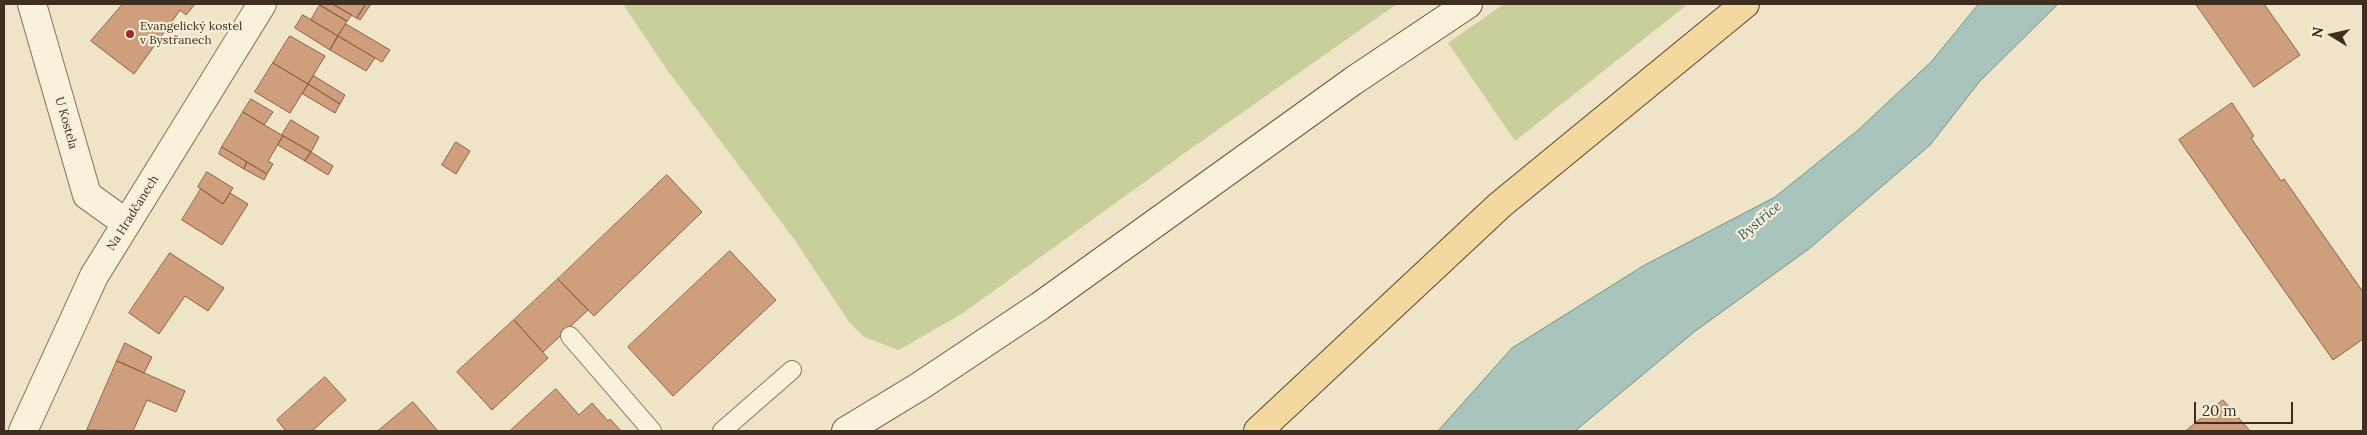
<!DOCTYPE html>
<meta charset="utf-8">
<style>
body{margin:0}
#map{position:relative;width:2367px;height:435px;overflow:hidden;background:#f0e4c8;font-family:Lora,serif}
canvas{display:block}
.frame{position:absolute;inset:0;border:5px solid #3d2e20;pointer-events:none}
.north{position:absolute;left:2307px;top:10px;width:50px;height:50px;-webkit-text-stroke:4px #f7eed8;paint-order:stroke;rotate:280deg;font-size:14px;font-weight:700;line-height:20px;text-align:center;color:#3d2e20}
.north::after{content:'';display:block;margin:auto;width:18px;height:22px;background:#3d2e20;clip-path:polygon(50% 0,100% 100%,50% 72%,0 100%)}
.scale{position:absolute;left:2194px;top:402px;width:99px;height:22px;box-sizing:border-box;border:2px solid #3d2e20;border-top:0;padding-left:6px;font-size:15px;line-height:18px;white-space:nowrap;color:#3d2e20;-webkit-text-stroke:4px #f7eed8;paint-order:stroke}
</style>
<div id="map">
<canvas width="2367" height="435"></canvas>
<div class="frame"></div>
<div class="north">N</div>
<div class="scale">20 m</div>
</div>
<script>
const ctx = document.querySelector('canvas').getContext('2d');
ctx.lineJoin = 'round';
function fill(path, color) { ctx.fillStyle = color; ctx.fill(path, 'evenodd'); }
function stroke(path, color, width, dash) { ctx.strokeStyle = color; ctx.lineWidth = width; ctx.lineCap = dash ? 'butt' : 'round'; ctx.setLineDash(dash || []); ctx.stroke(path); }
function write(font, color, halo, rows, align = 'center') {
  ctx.font = font + ' Lora,serif'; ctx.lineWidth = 4.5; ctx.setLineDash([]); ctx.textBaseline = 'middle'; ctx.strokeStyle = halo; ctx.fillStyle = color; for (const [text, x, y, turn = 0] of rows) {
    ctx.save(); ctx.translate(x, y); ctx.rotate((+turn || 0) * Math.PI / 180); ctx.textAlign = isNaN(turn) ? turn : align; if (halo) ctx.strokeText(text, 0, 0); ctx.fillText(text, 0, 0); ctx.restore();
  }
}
const green = new Path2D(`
 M 623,4 L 1397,4 L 1189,150 L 963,313 L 899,350 L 864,337 L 849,322 L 796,242 L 670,74 Z
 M 1504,4 L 1688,4 L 1515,141 L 1448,43 Z`);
const water = new Path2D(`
 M 1979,4 L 2058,4 L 1980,81 L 1930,145 L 1810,248 L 1694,332 L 1575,431 L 1438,431 L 1512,348 L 1643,266 L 1775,197 L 1857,131 L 1931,62 Z`);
const building = new Path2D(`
 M 123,4 L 195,4 L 186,15 L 180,10 L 134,74 L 91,41 Z
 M 318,4 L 333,4 L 352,15 L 347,21 Z
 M 333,4 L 366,4 L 357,18 Z
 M 366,4 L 371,4 L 360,20 L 357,18 Z
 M 2196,4 L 2264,4 L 2300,55 L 2254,87 Z
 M 320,5 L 347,21 L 338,36 L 311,20 Z
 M 303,15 L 338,36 L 330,50 L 295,28 Z
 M 346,24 L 390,50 L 382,62 L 338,36 Z
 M 290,36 L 325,56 L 308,84 L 273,63 Z
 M 338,36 L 375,58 L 366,71 L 330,50 Z
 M 273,63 L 308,84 L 290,113 L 255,92 Z
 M 314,76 L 345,95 L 340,104 L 308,84 Z
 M 308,84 L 340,104 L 335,113 L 303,94 Z
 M 251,99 L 273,112 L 264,125 L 243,112 Z
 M 2232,103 L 2254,136 L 2251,138 L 2281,181 L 2284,179 L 2363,292 L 2363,339 L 2333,360 L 2179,140 Z
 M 243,112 L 283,136 L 268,161 L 273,164 L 267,174 L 222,147 Z
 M 291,120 L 319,137 L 311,152 L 282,135 Z
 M 283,136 L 311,152 L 305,161 L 278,145 Z
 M 456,142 L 470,151 L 456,174 L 442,165 Z
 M 222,147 L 247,162 L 244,169 L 219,154 Z
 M 311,152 L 333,166 L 328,175 L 305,161 Z
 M 247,162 L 267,174 L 264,180 L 244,169 Z
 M 207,172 L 233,188 L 223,204 L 198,187 Z
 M 667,175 L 702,212 L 594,316 L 558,279 Z
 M 201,189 L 223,204 L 230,193 L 248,204 L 222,245 L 182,220 Z
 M 730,251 L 776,300 L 673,396 L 628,347 Z
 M 170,253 L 224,288 L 208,311 L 185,296 L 159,334 L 129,313 Z
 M 558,279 L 588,310 L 543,352 L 514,320 Z
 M 514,320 L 548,358 L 492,410 L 457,372 Z
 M 125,343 L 152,357 L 144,373 L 117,361 Z
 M 117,361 L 185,391 L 176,412 L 147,400 L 133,431 L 87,430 Z
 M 325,377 L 346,400 L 312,431 L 286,431 L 277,420 Z
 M 556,389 L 579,415 L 592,403 L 608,421 L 610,419 L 621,431 L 510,431 Z
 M 2223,400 L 2250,431 L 2186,431 Z
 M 413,402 L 438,431 L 378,431 Z`);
const lane = new Path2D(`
 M 570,336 L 652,431
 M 722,431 L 792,370`);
const street = new Path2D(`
 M 32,4 L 87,195 L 126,223
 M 23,431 L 94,276 L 262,4`);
const secondary = new Path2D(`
 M 846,431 L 920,386 L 1040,306 L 1353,81 L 1468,4`);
const primary = new Path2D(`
 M 1258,431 L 1500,205 L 1745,4`);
const markers = [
 [130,34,5,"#9e2a2b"]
];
const poiNames = [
 ["Evangelický kostel",140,27],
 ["v Bystřanech",140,41]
];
const streetNames = [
 ["U Kostela",66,123,74],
 ["Na Hradčanech",133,213,-58]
];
const waterNames = [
 ["Bystřice",1760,221,-40]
];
fill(green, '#c9cf9b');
fill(water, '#a9c4bc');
stroke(water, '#6f938a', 1);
fill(building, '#cf9f7d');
stroke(building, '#8d5f41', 1);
stroke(lane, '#8d765c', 20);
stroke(street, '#8d765c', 30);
stroke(secondary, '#6f573f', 30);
stroke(primary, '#5b4430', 30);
stroke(lane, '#faf1dc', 18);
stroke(street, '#faf1dc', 28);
stroke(secondary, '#faf1dc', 28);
stroke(primary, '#f3d9a0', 28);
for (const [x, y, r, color] of markers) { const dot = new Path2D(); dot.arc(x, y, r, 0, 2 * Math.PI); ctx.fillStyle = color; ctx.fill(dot); stroke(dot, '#f7eed8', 2); }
write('12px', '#3d2e20', '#f7eed8', poiNames, 'left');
write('12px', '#3d2e20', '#f7eed8', streetNames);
write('italic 14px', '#2f5d5a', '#f7eed8', waterNames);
</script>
